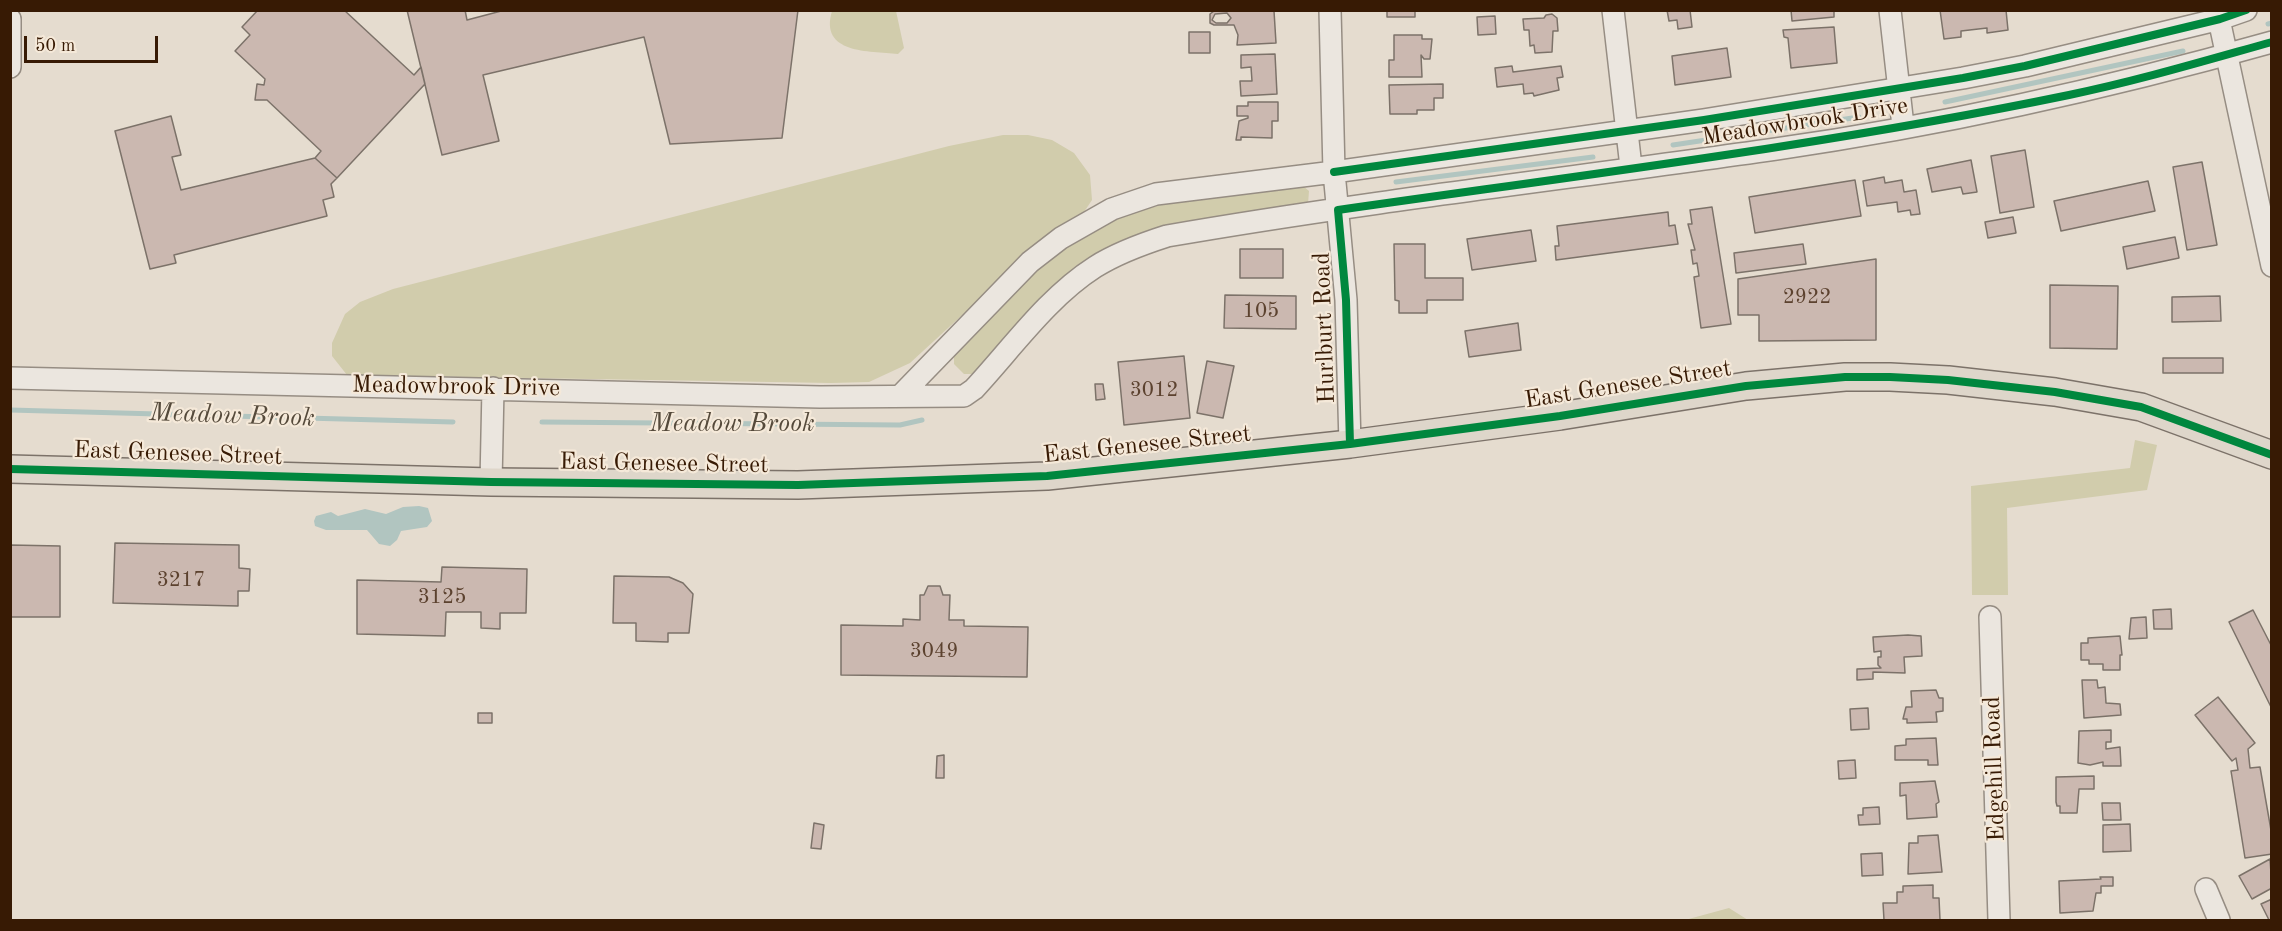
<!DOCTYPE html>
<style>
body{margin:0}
#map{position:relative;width:2282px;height:931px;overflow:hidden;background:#e5dccf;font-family:"Old Standard TT",serif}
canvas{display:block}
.frame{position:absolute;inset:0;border:12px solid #371a04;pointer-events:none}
.scale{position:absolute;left:24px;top:36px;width:134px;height:27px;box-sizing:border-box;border:3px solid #371a04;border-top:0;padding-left:8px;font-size:18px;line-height:21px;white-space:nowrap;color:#371a04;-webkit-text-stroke:4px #f5e9d9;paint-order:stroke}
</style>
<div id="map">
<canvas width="2282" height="931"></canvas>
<div class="frame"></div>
<div class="scale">50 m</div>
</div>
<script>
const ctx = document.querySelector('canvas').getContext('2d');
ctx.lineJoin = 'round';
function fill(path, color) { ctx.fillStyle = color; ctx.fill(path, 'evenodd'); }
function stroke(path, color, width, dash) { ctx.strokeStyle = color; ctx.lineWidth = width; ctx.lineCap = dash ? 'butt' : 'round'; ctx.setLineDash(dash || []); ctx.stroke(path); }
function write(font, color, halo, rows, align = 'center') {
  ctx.font = font + ' "Old Standard TT",serif'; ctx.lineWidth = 4.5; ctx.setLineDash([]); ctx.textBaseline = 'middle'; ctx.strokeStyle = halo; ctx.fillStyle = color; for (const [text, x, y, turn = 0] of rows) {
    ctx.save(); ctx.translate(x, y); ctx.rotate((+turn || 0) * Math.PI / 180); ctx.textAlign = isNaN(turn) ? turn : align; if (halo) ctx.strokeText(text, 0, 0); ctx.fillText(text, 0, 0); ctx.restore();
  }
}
const green = new Path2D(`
 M 832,11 L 896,11 L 904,48 L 898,54 C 869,51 819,54 832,11 Z
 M 1003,135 L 1028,135 L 1052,140 L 1074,153 L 1090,175 L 1092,200 L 1084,212 L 1034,249 L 910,363 L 869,382 L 831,383 L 347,375 L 332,356 L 332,343 L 345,314 L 360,302 L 393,289 L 949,146 Z
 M 1303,186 L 1309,191 L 1308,204 L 1142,236 L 975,374 L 964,374 L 954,364 L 954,354 C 987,318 1021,277 1061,248 C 1131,197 1221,196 1303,186 Z
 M 2135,440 L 2157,445 L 2147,490 L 2007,508 L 2008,595 L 1972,595 L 1971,486 L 2130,468 Z
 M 1729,908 L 1748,920 L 1685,920 Z`);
const water = new Path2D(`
 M 419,506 L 428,508 L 432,521 L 427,527 L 401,531 L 397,540 L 390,546 L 379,544 L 367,530 L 326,530 L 315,526 L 314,521 L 316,516 L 331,512 L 338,516 L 365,509 L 386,514 L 403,507 Z`);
const stream = new Path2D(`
 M 2268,24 L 2272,23
 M 1945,102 L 2183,51
 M 1673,145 L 1859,117
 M 1396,182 L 1593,157
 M 10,410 L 453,422
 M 542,422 L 900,425 L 922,420`);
const building = new Path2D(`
 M 258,10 L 344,10 L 414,75 L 421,67 L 425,84 L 337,178 L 315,158 L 321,151 L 267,100 L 255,100 L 257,84 L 264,85 L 265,79 L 235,51 L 250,35 L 242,27 Z
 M 407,10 L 465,10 L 467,20 L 505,10 L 798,10 L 782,138 L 670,144 L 644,37 L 483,75 L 499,141 L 442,155 Z
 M 1387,10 L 1415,10 L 1415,17 L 1387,17 Z
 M 1667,10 L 1690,10 L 1692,27 L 1678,29 L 1677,20 L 1669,21 Z
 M 1791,10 L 1834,10 L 1834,17 L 1792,21 Z
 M 1940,10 L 2006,10 L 2008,30 L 1987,33 L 1987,28 L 1961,31 L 1961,37 L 1944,39 Z
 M 1214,11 L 1274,11 L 1276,43 L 1237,45 L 1238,35 L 1234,25 L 1214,25 L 1210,23 L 1210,14 ZM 1227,13 L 1231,18 L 1227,23 L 1216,23 L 1212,20 L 1215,14 Z
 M 1552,14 L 1557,18 L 1558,31 L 1553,31 L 1552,52 L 1535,53 L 1534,45 L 1530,46 L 1529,30 L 1524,30 L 1523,19 L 1544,18 L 1546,15 Z
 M 1495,16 L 1496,34 L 1478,35 L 1477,17 Z
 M 1834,27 L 1837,63 L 1791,68 L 1788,38 L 1784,37 L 1783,30 Z
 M 1189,32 L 1210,32 L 1210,53 L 1189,53 Z
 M 1394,35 L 1422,35 L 1422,39 L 1432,39 L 1430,59 L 1424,59 L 1421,55 L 1422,77 L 1389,77 L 1389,60 L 1394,60 Z
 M 1727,48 L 1731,77 L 1675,85 L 1672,56 Z
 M 1275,54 L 1277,94 L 1241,96 L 1240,81 L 1252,81 L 1251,67 L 1241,68 L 1241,55 Z
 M 1512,66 L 1513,72 L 1561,66 L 1563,77 L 1557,78 L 1559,90 L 1534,96 L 1533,93 L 1524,94 L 1523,84 L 1497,87 L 1495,68 Z
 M 1443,84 L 1443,98 L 1434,98 L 1434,110 L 1417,110 L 1417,114 L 1390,114 L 1389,85 Z
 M 1248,102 L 1278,102 L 1278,121 L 1272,121 L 1272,138 L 1241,137 L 1241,140 L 1236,140 L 1239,121 L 1248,118 L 1248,116 L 1237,116 L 1237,106 L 1248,106 Z
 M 171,116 L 181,155 L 172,157 L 181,190 L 315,158 L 337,178 L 331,184 L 334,197 L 323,200 L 327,216 L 174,255 L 176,263 L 150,269 L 115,131 Z
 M 2025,150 L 2034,207 L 2000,213 L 1991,156 Z
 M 1971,160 L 1977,192 L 1963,194 L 1961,187 L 1932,192 L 1927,169 Z
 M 2202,162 L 2217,245 L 2187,250 L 2173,167 Z
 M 1884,177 L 1885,183 L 1902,180 L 1904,192 L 1916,190 L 1920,214 L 1911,215 L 1910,210 L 1898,212 L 1897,202 L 1867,206 L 1863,181 Z
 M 1855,180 L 1861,216 L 1755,233 L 1749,197 Z
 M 2148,181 L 2155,211 L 2061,231 L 2054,201 Z
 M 1712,207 L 1731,324 L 1701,328 L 1694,277 L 1699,276 L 1697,263 L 1693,264 L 1691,250 L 1695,250 L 1688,224 L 1692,224 L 1690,210 Z
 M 1668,212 L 1669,226 L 1675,225 L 1678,244 L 1556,260 L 1555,246 L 1559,246 L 1557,226 Z
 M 2013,217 L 2016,233 L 1988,238 L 1985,222 Z
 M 1531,230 L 1536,261 L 1472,270 L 1467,239 Z
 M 2175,237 L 2179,258 L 2127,269 L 2123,247 Z
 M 1394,244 L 1425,244 L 1425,278 L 1463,278 L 1463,300 L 1427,300 L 1427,313 L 1399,313 L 1399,301 L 1395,300 Z
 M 1803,244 L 1806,264 L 1736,273 L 1734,253 Z
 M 1240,249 L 1283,249 L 1283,278 L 1240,278 Z
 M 1876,259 L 1876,340 L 1759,341 L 1759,315 L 1738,315 L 1738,279 Z
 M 2050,285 L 2118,286 L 2117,349 L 2050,348 Z
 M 1225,295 L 1296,296 L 1296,329 L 1224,328 Z
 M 2220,296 L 2221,321 L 2172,322 L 2172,297 Z
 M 1518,323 L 1521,350 L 1469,357 L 1465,331 Z
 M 1184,356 L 1190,418 L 1124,425 L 1118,362 Z
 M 2163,358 L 2223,358 L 2223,373 L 2163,373 Z
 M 1207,361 L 1234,366 L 1223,418 L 1197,413 Z
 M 1095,384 L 1103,384 L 1105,399 L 1096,400 Z
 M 115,543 L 239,545 L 239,568 L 250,569 L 249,591 L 238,591 L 238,606 L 113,603 Z
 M 10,545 L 60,546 L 60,617 L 10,617 Z
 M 442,567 L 527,569 L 526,613 L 500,613 L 500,629 L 481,628 L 481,612 L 446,612 L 445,636 L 357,634 L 357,580 L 441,582 Z
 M 614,576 L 669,577 L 683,583 L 693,594 L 689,633 L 668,633 L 668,642 L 636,641 L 636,623 L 613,623 Z
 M 928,586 L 940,586 L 943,595 L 950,595 L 949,620 L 964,620 L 964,626 L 1028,627 L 1027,677 L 841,675 L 841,625 L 903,626 L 903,619 L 920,620 L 920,595 L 924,595 Z
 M 2171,609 L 2172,629 L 2154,629 L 2153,610 Z
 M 2253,610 L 2272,647 L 2272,709 L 2229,622 Z
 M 2146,617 L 2147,638 L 2129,639 L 2131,618 Z
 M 1908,635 L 1921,636 L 1922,656 L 1904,657 L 1905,673 L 1873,672 L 1873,679 L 1857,680 L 1857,669 L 1881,668 L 1878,665 L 1878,657 L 1881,657 L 1881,651 L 1874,652 L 1873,637 Z
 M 2120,636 L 2122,655 L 2120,655 L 2120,670 L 2103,670 L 2103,664 L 2089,664 L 2089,660 L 2081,660 L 2081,643 L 2088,643 L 2088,638 Z
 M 2082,680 L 2097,680 L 2098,688 L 2105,687 L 2106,703 L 2120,704 L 2121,715 L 2084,718 Z
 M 1936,690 L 1939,698 L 1943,698 L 1943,711 L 1936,712 L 1937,722 L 1907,723 L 1907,719 L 1903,719 L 1906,707 L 1912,707 L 1911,691 Z
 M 2218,697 L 2255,743 L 2248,749 L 2250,768 L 2260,767 L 2272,836 L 2272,854 L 2245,858 L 2231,771 L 2238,770 L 2236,758 L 2232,761 L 2195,715 Z
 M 1868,708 L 1869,729 L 1851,730 L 1850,709 Z
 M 478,713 L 492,713 L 492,723 L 478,723 Z
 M 2111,730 L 2111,742 L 2106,742 L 2106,749 L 2120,747 L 2121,766 L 2103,766 L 2103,762 L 2090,765 L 2078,763 L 2079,731 Z
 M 1936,738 L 1938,765 L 1928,765 L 1928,760 L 1895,760 L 1895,746 L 1906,745 L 1906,739 Z
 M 944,755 L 944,778 L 936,778 L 937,756 Z
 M 1855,760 L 1856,778 L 1839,779 L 1838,761 Z
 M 2094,776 L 2094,789 L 2079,789 L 2077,813 L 2060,813 L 2060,806 L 2057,806 L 2056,802 L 2056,777 Z
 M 1935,781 L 1939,802 L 1936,804 L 1937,817 L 1907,819 L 1906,795 L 1900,796 L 1900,783 Z
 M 2102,803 L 2120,803 L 2121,820 L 2103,820 Z
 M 1879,807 L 1880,824 L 1859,825 L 1858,815 L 1863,815 L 1863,808 Z
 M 814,823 L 824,825 L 821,849 L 811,848 Z
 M 2130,824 L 2131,851 L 2103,852 L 2103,825 Z
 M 1938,835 L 1942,872 L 1908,874 L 1909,843 L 1918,843 L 1918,836 Z
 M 1882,853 L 1883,875 L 1862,876 L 1861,854 Z
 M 2270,859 L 2272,888 L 2252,899 L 2239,876 Z
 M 2100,877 L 2113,877 L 2113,886 L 2101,886 L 2101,893 L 2096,893 L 2093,911 L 2060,913 L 2059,881 L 2101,879 Z
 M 1933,885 L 1933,898 L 1939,898 L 1940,920 L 1884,920 L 1883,903 L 1897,903 L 1897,892 L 1903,892 L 1903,886 Z
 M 2272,899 L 2272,920 L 2269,920 L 2261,904 Z`);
const minor = new Path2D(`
 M 1330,10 L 1334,172 L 1346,300 L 1350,444
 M 1613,10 L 1631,167
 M 1890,10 L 1903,126
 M 2217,10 L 2272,266
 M 10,19 L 10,67
 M 10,378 L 820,397 L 964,396 L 974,389 C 1012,348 1048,297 1095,267 C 1117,253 1142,244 1167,236 C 1369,201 1573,178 1776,149 C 1943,125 2109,88 2272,42
 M 901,395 L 1030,262 L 1061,238 L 1112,209 L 1156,194 L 1334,172 L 1704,120 L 1963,78 L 2025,66 L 2220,19 L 2246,10
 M 491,482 L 493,388
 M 1990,617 L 1999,920
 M 2206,889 L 2219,920`);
const major = new Path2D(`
 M 10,469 L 491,482 L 798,485 L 1047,476 L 1350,444 L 1560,416 L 1746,386 L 1845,377 L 1890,377 L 1948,380 L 2055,392 L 2141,407 L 2272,455`);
const cycleway = new Path2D(`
 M 1334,172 L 1704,120 L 1963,78 L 2025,66 L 2220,19 L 2246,10
 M 1350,444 L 1346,300 L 1338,210 C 1582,175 1827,145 2069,95 C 2137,81 2204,61 2272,42
 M 10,469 L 491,482 L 798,485 L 1047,476 L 1350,444 L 1560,416 L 1746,386 L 1845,377 L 1890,377 L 1948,380 L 2055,392 L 2141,407 L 2272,455`);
const numberNames = [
 ["2922",1807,297],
 ["105",1261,311],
 ["3012",1154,390],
 ["3217",181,580],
 ["3125",442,597],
 ["3049",934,651]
];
const streetNames = [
 ["Meadowbrook Drive",1805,122,-9],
 ["Hurlburt Road",1325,328,-92],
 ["East Genesee Street",1628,385,-9],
 ["Meadowbrook Drive",456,387,1],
 ["East Genesee Street",1147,445,-6],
 ["East Genesee Street",178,454,2],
 ["East Genesee Street",664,464,1],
 ["Edgehill Road",1995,769,-92]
];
const waterNames = [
 ["Meadow Brook",232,416,2],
 ["Meadow Brook",732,424]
];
fill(green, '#d1ccac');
fill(water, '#b1c5c0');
stroke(stream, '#b1c5c0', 5);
fill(building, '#cbb8b0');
stroke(building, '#7c7269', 1.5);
stroke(minor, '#968d83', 24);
stroke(major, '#7c7269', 30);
stroke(minor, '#ebe6df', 21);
stroke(major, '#ded6ca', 27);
stroke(cycleway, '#00873e', 8);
write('21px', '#5c422f', null, numberNames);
write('24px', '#371a04', '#f5e9d9', streetNames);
write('italic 26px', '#554a3b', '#f5e9d9', waterNames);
</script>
